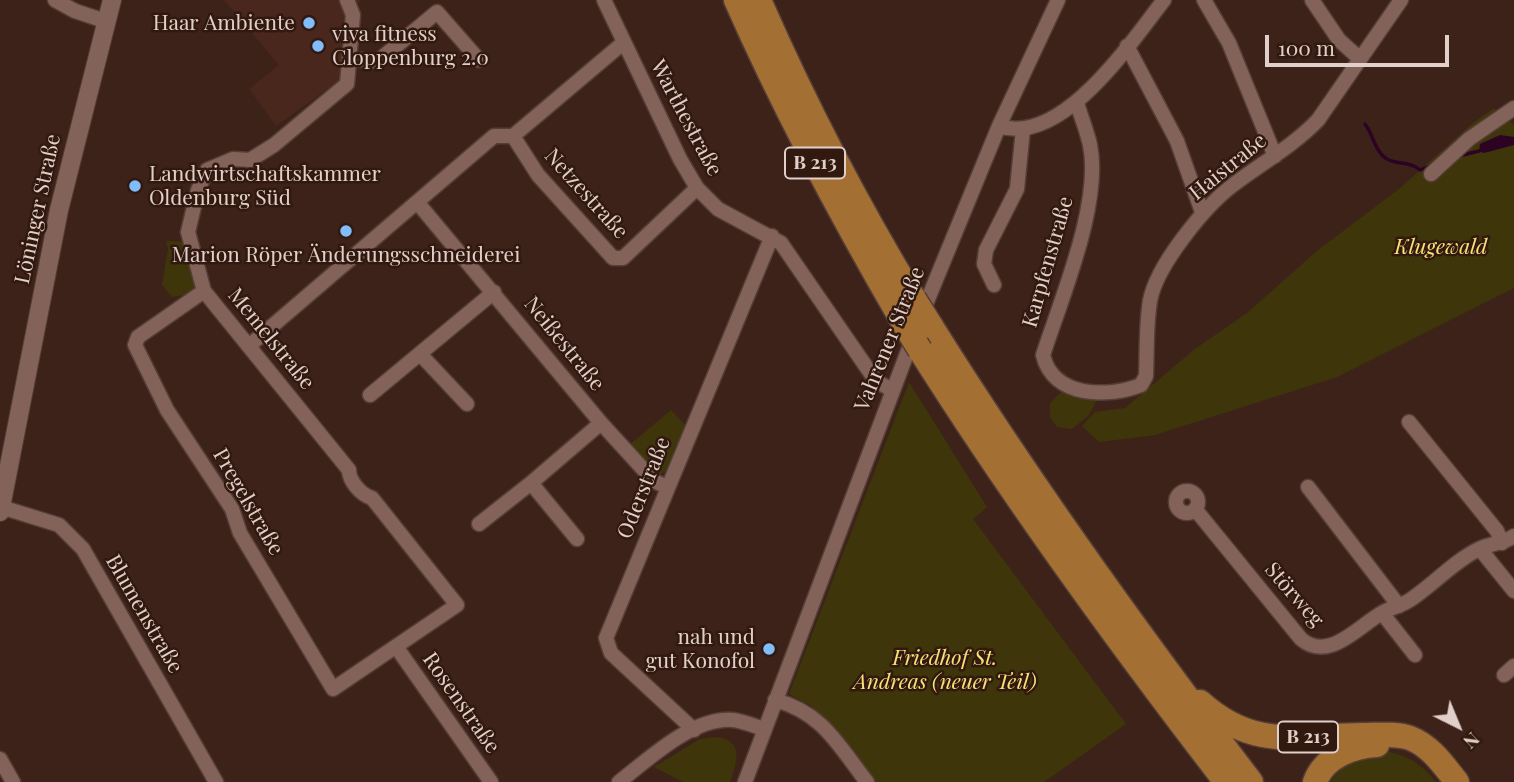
<!DOCTYPE html>
<meta charset="utf-8">
<style>
body{margin:0}
#map{position:relative;width:1514px;height:782px;overflow:hidden;background:#3d221a;font-family:"Playfair Display",serif}
canvas{display:block}
.north{position:absolute;left:1423px;top:691px;width:70px;height:70px;-webkit-text-stroke:5px #321910;paint-order:stroke;rotate:137deg;font-size:19px;font-weight:700;line-height:28px;text-align:center;color:#e1cfc9}
.north::after{content:'';display:block;margin:auto;width:24px;height:32px;background:#e1cfc9;clip-path:polygon(50% 0,100% 100%,50% 72%,0 100%)}
.scale{position:absolute;left:1265px;top:35px;width:184px;height:32px;box-sizing:border-box;border:4px solid #e1cfc9;border-top:0;padding-left:9px;font-size:21px;line-height:24px;white-space:nowrap;color:#e1cfc9;-webkit-text-stroke:5px #321910;paint-order:stroke}
</style>
<div id="map">
<canvas width="1514" height="782"></canvas>
<div class="north">N</div>
<div class="scale">100 m</div>
</div>
<script>
const ctx = document.querySelector('canvas').getContext('2d');
ctx.lineJoin = 'round';
function fill(path, color) { ctx.fillStyle = color; ctx.fill(path, 'evenodd'); }
function stroke(path, color, width, dash) { ctx.strokeStyle = color; ctx.lineWidth = width; ctx.lineCap = dash ? 'butt' : 'round'; ctx.setLineDash(dash || []); ctx.stroke(path); }
function write(font, color, halo, rows, align = 'center') {
  ctx.font = font + ' "Playfair Display",serif'; ctx.lineWidth = 5; ctx.setLineDash([]); ctx.textBaseline = 'middle'; ctx.strokeStyle = halo; ctx.fillStyle = color; for (const [text, x, y, turn = 0] of rows) {
    ctx.save(); ctx.translate(x, y); ctx.rotate((+turn || 0) * Math.PI / 180); ctx.textAlign = isNaN(turn) ? turn : align; if (halo) ctx.strokeText(text, 0, 0); ctx.fillText(text, 0, 0); ctx.restore();
  }
}
const built = new Path2D(`
 M 224,0 L 362,0 L 349,11 L 343,78 L 276,126 L 249,89 L 279,65 Z`);
const green = new Path2D(`
 M 1494,108 L 1514,125 L 1514,288 L 1337,377 L 1155,435 L 1099,442 L 1082,426 L 1095,412 L 1125,408 L 1195,349 L 1247,313 L 1318,250 L 1399,189 L 1474,122 Z
 M 166,241 L 188,242 L 199,292 L 172,297 L 162,285 L 168,249 Z
 M 909,382 L 987,507 L 973,519 L 1126,724 L 1044,782 L 875,782 L 811,706 L 789,694 Z
 M 1063,390 L 1097,400 L 1089,415 L 1072,429 L 1057,427 L 1050,417 L 1050,403 Z
 M 671,410 L 687,427 L 668,471 L 657,475 L 628,446 Z
 M 715,737 C 745,740 737,762 730,782 L 683,782 L 654,767 L 700,739 Z
 M 1377,750 C 1403,753 1419,761 1436,782 L 1330,782 L 1354,754 Z`);
const water = new Path2D(`
 M 1500,135 L 1514,137 L 1514,145 L 1484,153 L 1479,151 L 1480,144 Z`);
const stream = new Path2D(`
 M 1365,124 C 1373,134 1375,152 1387,159 C 1398,165 1410,161 1420,170 L 1430,166
 M 1459,156 L 1479,151`);
const minor = new Path2D(`
 M 55,0 L 75,11 L 105,21
 M 604,0 L 680,159 L 697,188 L 718,209 L 781,243 L 876,381 L 892,390
 M 1204,0 L 1229,43 L 1275,156
 M 1312,0 L 1339,40 L 1359,58
 M 1127,46 L 1177,141 L 1202,212
 M 351,59 L 378,61 L 437,12 L 479,60
 M 1077,103 C 1081,117 1087,131 1090,145 C 1102,203 1061,299 1043,355 C 1053,398 1108,398 1141,385 L 1146,376 C 1147,351 1146,325 1150,301 C 1156,266 1205,206 1233,185 C 1262,163 1293,146 1318,120 L 1401,0
 M 999,126 C 1062,147 1131,42 1164,0
 M 513,136 L 538,175 L 613,258 L 623,258 L 697,188
 M 1431,174 L 1469,139 L 1514,108
 M 417,202 L 601,423 L 654,481 L 667,487
 M 994,285 L 984,264 L 986,250 L 1017,189 L 1023,129
 M 204,291 L 138,337 L 135,345 L 167,410 L 232,509 L 240,533 L 333,689 L 457,605 L 372,498 C 361,495 349,481 349,470 L 204,291 L 188,232 L 198,190 L 207,170 L 233,159 L 250,160 L 274,145 L 347,84 L 353,15 L 347,0
 M 921,316 L 999,126 L 1058,0
 M 250,345 L 494,136 L 513,136 L 623,43
 M 420,354 L 467,404
 M 370,395 L 494,292
 M 1409,422 L 1497,531 L 1502,543
 M 1308,487 L 1399,606
 M1176 502a11 11 0 1 1 22 0a11 11 0 1 1-22 0Z
 M 1,507 L 59,525 L 83,549 L 216,782
 M 1195,509 L 1301,639 C 1328,662 1357,628 1380,614 C 1389,608 1401,606 1410,600 C 1433,585 1454,561 1479,549 C 1491,543 1503,544 1514,536
 M 479,524 L 531,483
 M 577,539 L 531,483 L 601,423
 M 1480,549 L 1514,591
 M 1382,613 L 1415,655
 M 397,648 L 491,782
 M 1504,675 L 1514,666
 M 775,700 C 823,713 838,745 867,782
 M 694,730 L 611,653 L 606,638 L 772,236
 M 0,759 L 13,782
 M 619,782 C 649,759 692,717 733,720 C 743,721 754,726 764,729
 M 745,782 L 914,335`);
const tertiary = new Path2D(`
 M 0,512 L 59,210 L 112,0`);
const trunk = new Path2D(`
 M 736,0 C 785,111 842,217 903,322
 M 759,0 C 804,103 856,203 914,299
 M 931,326 C 1030,484 1138,634 1251,782
 M 920,350 C 1014,499 1118,642 1226,782
 M 1200,702 C 1253,750 1297,736 1362,735 C 1377,735 1396,733 1410,738 C 1431,746 1444,766 1457,782
 M 1315,782 C 1324,757 1353,746 1377,745`);
const trunkBridge = new Path2D(`
 M 914,299 L 931,326
 M 903,322 L 920,350`);
const markers = [
 [309,23,7,"#80bdfa"],
 [318,46,7,"#80bdfa"],
 [135,186,7,"#80bdfa"],
 [346,231,7,"#80bdfa"],
 [769,649,7,"#80bdfa"]
];
const shields = [
 [815,163,60],
 [1308,737,60]
];
const shieldNames = [
 ["B 213",815,163],
 ["B 213",1308,737]
];
const poiNames = [
 ["Haar Ambiente",295,23],
 ["viva fitness",332,34,"left"],
 ["Cloppenburg 2.0",332,58,"left"],
 ["Landwirtschaftskammer",149,174,"left"],
 ["Oldenburg Süd",149,198,"left"],
 ["Marion Röper Änderungsschneiderei",346,255,"center"],
 ["nah und",755,637],
 ["gut Konofol",755,661]
];
const streetNames = [
 ["Warthestraße",686,118,62],
 ["Haistraße",1228,167,-39],
 ["Netzestraße",586,194,48],
 ["Löninger Straße",38,209,-78],
 ["Karpfenstraße",1048,262,-74],
 ["Memelstraße",271,339,51],
 ["Vahrener Straße",890,339,-68],
 ["Neißestraße",564,344,51],
 ["Oderstraße",644,488,-68],
 ["Pregelstraße",248,502,60],
 ["Störweg",1294,595,49],
 ["Blumenstraße",144,614,60],
 ["Rosenstraße",461,703,55]
];
const parkNames = [
 ["Klugewald",1441,247],
 ["Friedhof St.",945,658],
 ["Andreas (neuer Teil)",945,682]
];
fill(built, '#49271c');
fill(green, '#3e360a');
fill(water, '#2c0323');
stroke(stream, '#2c0323', 3.5);
stroke(minor, '#543e37', 17);
stroke(tertiary, '#543e37', 20);
stroke(trunk, '#543e37', 27);
stroke(minor, '#836359', 14);
stroke(tertiary, '#836359', 18);
stroke(trunk, '#a46f32', 24);
stroke(trunkBridge, '#543e37', 27, []);
stroke(trunkBridge, '#a46f32', 24);
for (const [x, y, r, color] of markers) { const dot = new Path2D(); dot.arc(x, y, r, 0, 2 * Math.PI); ctx.fillStyle = color; ctx.fill(dot); stroke(dot, '#321910', 2.5); }
for (const [x, y, w] of shields) { const box = new Path2D(); box.roundRect(x - w / 2, y - 15.5, w, 31, 5); ctx.fillStyle = '#321910'; ctx.fill(box); stroke(box, '#e1cfc9', 2); }
write('bold 19px', '#e1cfc9', null, shieldNames);
write('21px', '#e1cfc9', '#321910', poiNames, 'right');
write('21px', '#e1cfc9', '#321910', streetNames);
write('italic 21px', '#f8e275', '#321910', parkNames);
</script>
